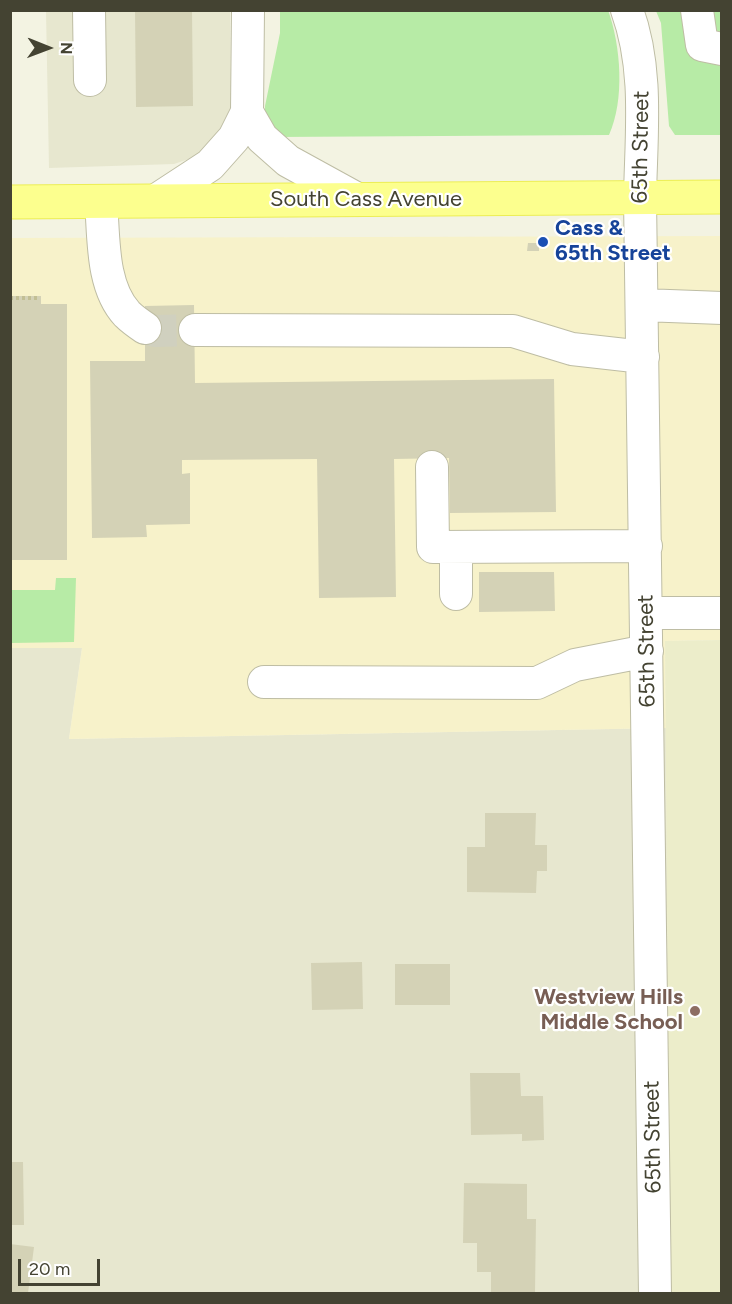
<!DOCTYPE html>
<style>
body{margin:0}
#map{position:relative;width:732px;height:1304px;overflow:hidden;background:#f3f3e2;font-family:Figtree,sans-serif}
canvas{display:block}
.frame{position:absolute;inset:0;border:12px solid #444332;pointer-events:none}
.north{position:absolute;left:18px;top:18px;width:60px;height:60px;-webkit-text-stroke:4px #fff;paint-order:stroke;rotate:91deg;font-size:16px;font-weight:700;line-height:24px;text-align:center;color:#444332}
.north::after{content:'';display:block;margin:auto;width:21px;height:27px;background:#444332;clip-path:polygon(50% 0,100% 100%,50% 72%,0 100%)}
.scale{position:absolute;left:18px;top:1259px;width:82px;height:27px;box-sizing:border-box;border:3px solid #444332;border-top:0;padding-left:8px;font-size:18px;line-height:21px;white-space:nowrap;color:#444332;-webkit-text-stroke:4px #fff;paint-order:stroke}
</style>
<div id="map">
<canvas width="732" height="1304"></canvas>
<div class="frame"></div>
<div class="north">N</div>
<div class="scale">20 m</div>
</div>
<script>
const ctx = document.querySelector('canvas').getContext('2d');
ctx.lineJoin = 'round';
function fill(path, color) { ctx.fillStyle = color; ctx.fill(path, 'evenodd'); }
function stroke(path, color, width, dash) { ctx.strokeStyle = color; ctx.lineWidth = width; ctx.lineCap = dash ? 'butt' : 'round'; ctx.setLineDash(dash || []); ctx.stroke(path); }
function write(font, color, halo, rows, align = 'center') {
  ctx.font = font + ' Figtree,sans-serif'; ctx.lineWidth = 4.5; ctx.setLineDash([]); ctx.textBaseline = 'middle'; ctx.strokeStyle = halo; ctx.fillStyle = color; for (const [text, x, y, turn = 0] of rows) {
    ctx.save(); ctx.translate(x, y); ctx.rotate((+turn || 0) * Math.PI / 180); ctx.textAlign = isNaN(turn) ? turn : align; if (halo) ctx.strokeText(text, 0, 0); ctx.fillText(text, 0, 0); ctx.restore();
  }
}
const residential = new Path2D(`
 M 46,11 L 230,11 L 231,122 L 198,156 L 174,164 L 49,168 Z
 M 10,648 L 82,648 L 69,739 L 666,728 L 670,1293 L 11,1293 Z`);
const commercial = new Path2D(`
 M 721,236 L 721,640 L 665,641 L 666,728 L 69,739 L 82,648 L 11,648 L 11,238 Z`);
const education = new Path2D(`
 M 721,640 L 721,1293 L 670,1293 L 665,641 Z`);
const green = new Path2D(`
 M 608,10 C 621,46 625,100 609,135 L 275,137 L 265,121 L 265,106 L 280,33 L 280,11 Z
 M 656,11 L 721,11 L 721,135 L 675,135 L 669,126 L 661,23 Z
 M 56,578 L 76,578 L 74,642 L 11,643 L 11,590 L 55,590 Z`);
const building = new Path2D(`
 M 135,10 L 192,10 L 193,106 L 136,107 Z
 M 528,243 L 539,243 L 539,251 L 527,251 Z
 M 10,296 L 41,296 L 41,304 L 67,304 L 67,560 L 10,560 Z
 M 194,305 L 195,383 L 554,379 L 556,512 L 450,513 L 449,458 L 394,459 L 396,597 L 319,598 L 317,459 L 182,460 L 182,474 L 190,473 L 190,524 L 146,525 L 147,537 L 92,538 L 90,361 L 145,361 L 145,306 Z
 M 479,572 L 554,572 L 555,611 L 479,612 Z
 M 485,813 L 536,813 L 535,845 L 547,845 L 547,871 L 537,871 L 536,893 L 467,892 L 467,847 L 485,847 Z
 M 362,962 L 363,1009 L 312,1010 L 311,963 Z
 M 395,964 L 450,964 L 450,1005 L 395,1005 Z
 M 470,1073 L 520,1073 L 521,1096 L 543,1096 L 544,1140 L 522,1141 L 522,1134 L 471,1135 Z
 M 10,1162 L 23,1162 L 24,1225 L 10,1225 Z
 M 464,1183 L 527,1184 L 527,1219 L 536,1219 L 535,1293 L 491,1292 L 491,1272 L 477,1272 L 477,1243 L 463,1243 Z
 M 10,1244 L 34,1247 L 28,1293 L 10,1294 Z`);
const minorTunnel = new Path2D(`
 M 145,328 L 155,331 L 195,330`);
const path = new Path2D(`
 M 10,298 L 39,298`);
const minor = new Path2D(`
 M 89,10 L 90,80
 M 627,10 C 649,70 641,135 640,198 L 655,1294
 M 697,10 L 702,45 L 722,49
 M 247,112 L 262,138 L 288,161 L 359,200
 M 155,201 L 210,165 L 234,138 L 247,112 L 248,10
 M 101,202 C 104,237 101,286 127,314 C 132,319 139,324 145,328
 M 643,305 L 722,308
 M 195,330 L 513,331 L 572,349 L 643,357
 M 432,467 L 433,547 L 646,546
 M 456,594 L 456,547
 M 647,613 L 722,613
 M 264,682 L 537,683 L 575,665 L 647,651`);
const major = new Path2D(`
 M 10,202 L 722,197`);
const markers = [
 [543,242,6,"#1a4fb4"],
 [695,1011,6,"#8d6e63"]
];
const streetNames = [
 ["65th Street",641,147,-89],
 ["South Cass Avenue",366,200],
 ["65th Street",647,651,-91],
 ["65th Street",653,1137,-91]
];
const transitNames = [
 ["Cass &",555,229],
 ["65th Street",555,254]
];
const educationNames = [
 ["Westview Hills",683,998],
 ["Middle School",683,1023]
];
fill(residential, '#e7e7cf');
fill(commercial, '#f7f2ca');
fill(education, '#ecedca');
fill(green, '#b7eba6');
fill(building, '#d4d2b6');
stroke(minorTunnel, '#d0d0bf', 32, [32, 16]);
stroke(minor, '#bebda4', 34);
stroke(major, '#ecee55', 35);
stroke(path, '#c2bf94', 4, [3, 3]);
stroke(minor, '#fff', 32);
stroke(major, '#fcff8e', 33);
for (const [x, y, r, color] of markers) { const dot = new Path2D(); dot.arc(x, y, r, 0, 2 * Math.PI); ctx.fillStyle = color; ctx.fill(dot); stroke(dot, '#fff', 2); }
write('22px', '#444332', '#fff', streetNames);
write('bold 22px', '#164399', '#fff', transitNames, 'left');
write('bold 22px', '#785e54', '#fff', educationNames, 'right');
</script>
